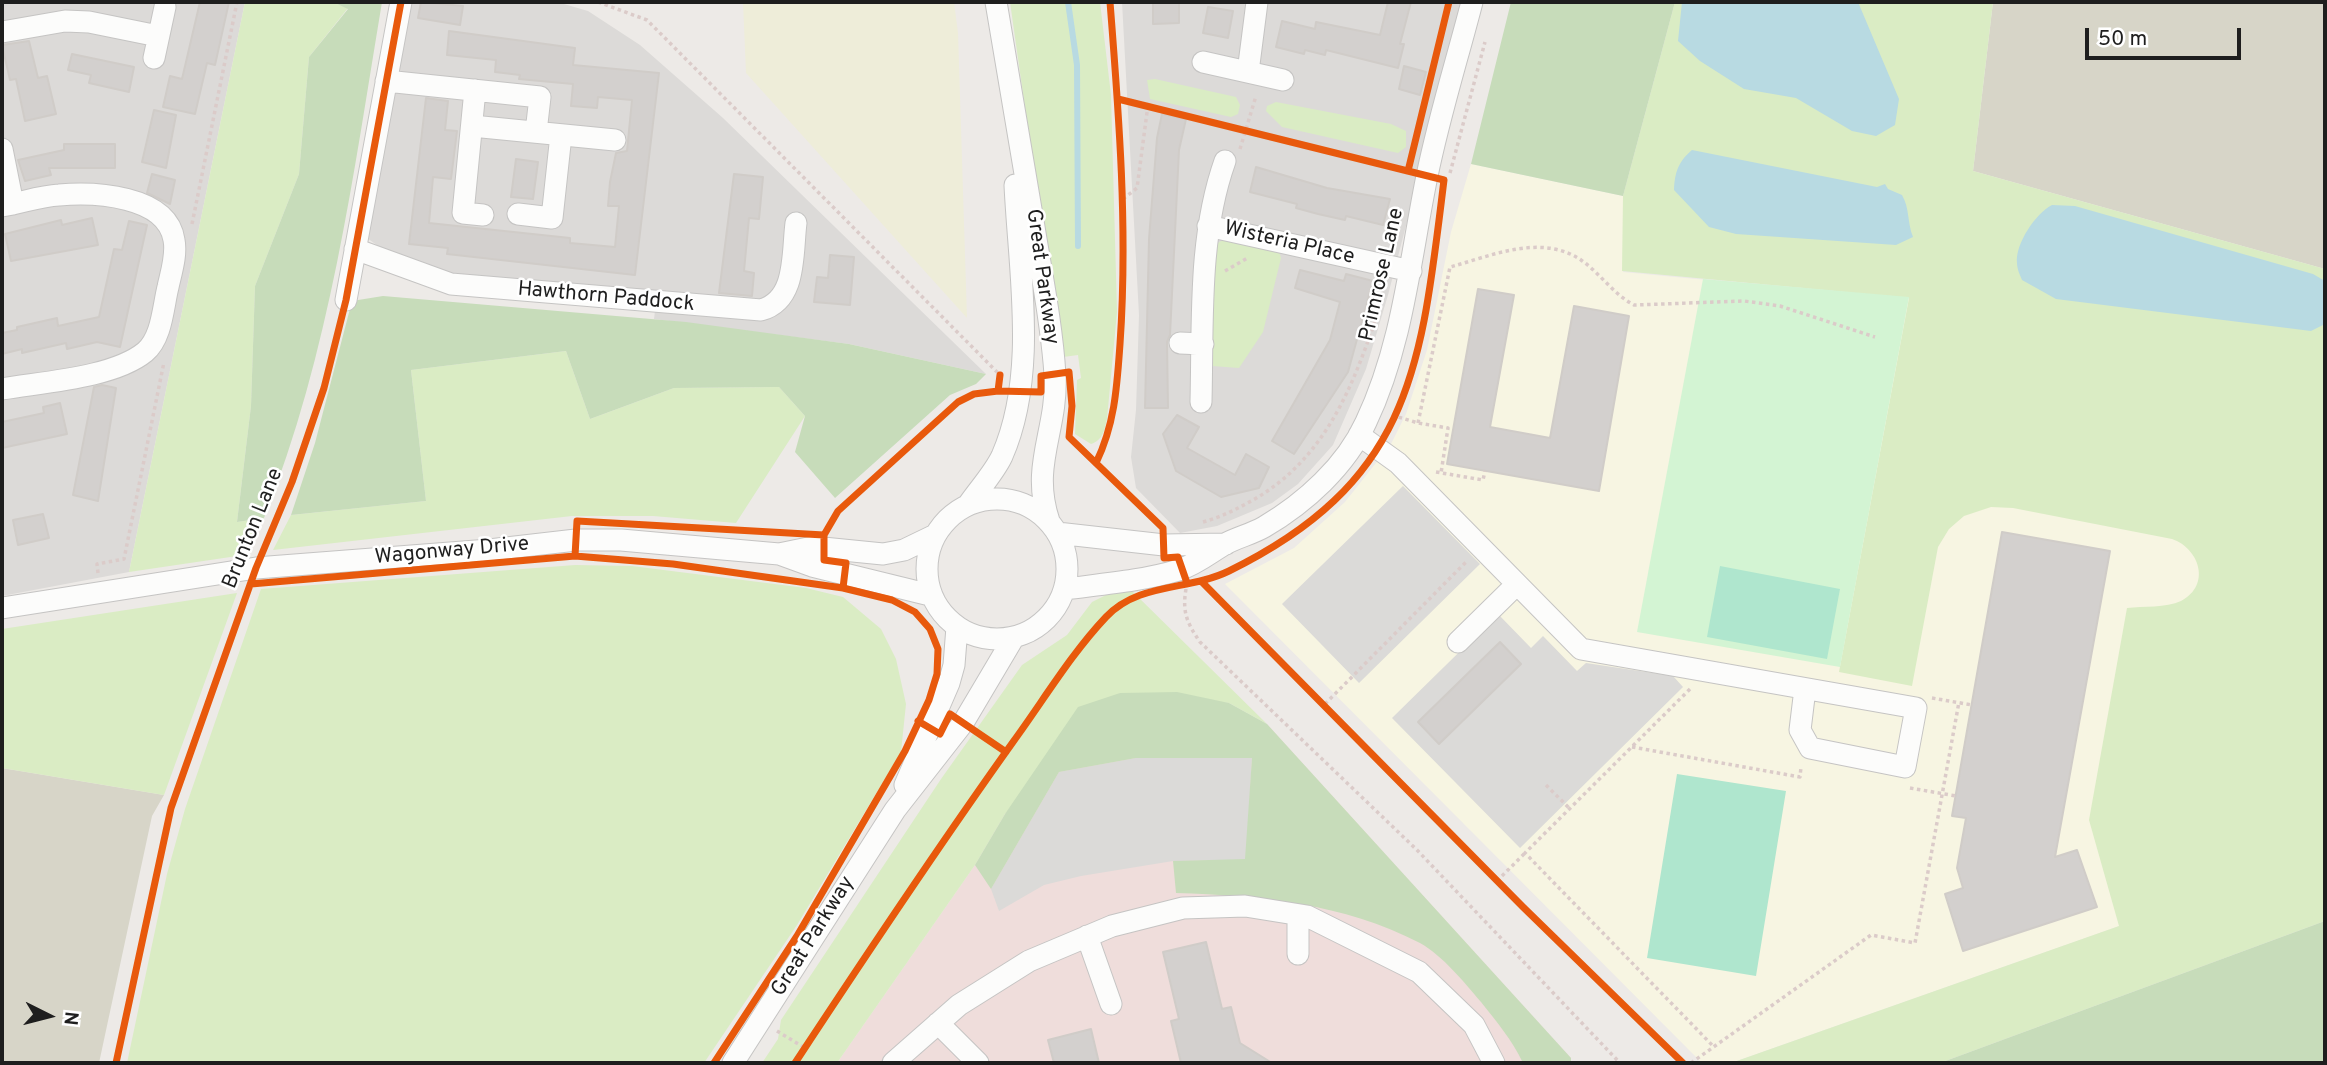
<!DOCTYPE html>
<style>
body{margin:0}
#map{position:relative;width:2327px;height:1065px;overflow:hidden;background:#edeae7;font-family:Overpass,sans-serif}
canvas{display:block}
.frame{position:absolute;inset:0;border:4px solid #1e1e1e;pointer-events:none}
.north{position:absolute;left:14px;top:981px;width:70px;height:70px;-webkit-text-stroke:5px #fff;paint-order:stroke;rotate:96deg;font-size:19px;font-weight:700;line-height:28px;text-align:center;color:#1e1e1e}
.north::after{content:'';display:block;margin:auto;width:24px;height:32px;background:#1e1e1e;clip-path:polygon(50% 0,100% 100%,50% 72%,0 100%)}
.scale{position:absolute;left:2085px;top:28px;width:156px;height:32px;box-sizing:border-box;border:4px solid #1e1e1e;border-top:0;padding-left:9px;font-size:21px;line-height:24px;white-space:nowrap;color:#1e1e1e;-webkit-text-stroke:5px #fff;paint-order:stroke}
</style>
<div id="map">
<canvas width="2327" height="1065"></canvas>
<div class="frame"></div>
<div class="north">N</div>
<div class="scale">50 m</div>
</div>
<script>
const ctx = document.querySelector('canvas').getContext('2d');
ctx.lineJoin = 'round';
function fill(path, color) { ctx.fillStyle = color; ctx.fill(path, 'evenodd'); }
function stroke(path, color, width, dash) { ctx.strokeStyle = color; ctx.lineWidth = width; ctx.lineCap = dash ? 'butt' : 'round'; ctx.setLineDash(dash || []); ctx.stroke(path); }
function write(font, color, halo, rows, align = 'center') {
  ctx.font = font + ' Overpass,sans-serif'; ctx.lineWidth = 5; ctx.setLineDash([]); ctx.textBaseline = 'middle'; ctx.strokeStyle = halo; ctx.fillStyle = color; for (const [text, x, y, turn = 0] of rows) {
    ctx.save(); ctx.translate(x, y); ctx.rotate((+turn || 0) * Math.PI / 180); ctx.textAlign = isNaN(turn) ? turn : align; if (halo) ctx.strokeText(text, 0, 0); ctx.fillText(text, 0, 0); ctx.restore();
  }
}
const residential = new Path2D(`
 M 2,2 L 245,2 L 129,572 L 2,596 Z
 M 411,2 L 557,2 L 588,11 L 640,45 L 723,118 L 986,374 L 849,344 L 654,319 L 657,295 L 462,279 L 392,256 L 367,238 Z
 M 1122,2 L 1464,2 L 1388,295 L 1366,369 L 1333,445 L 1298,484 L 1272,503 L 1217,526 L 1180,533 L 1136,488 L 1131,457 L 1136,410 L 1139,315 Z`);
const commercial = new Path2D(`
 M 1078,707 L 1267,724 L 1571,1058 L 1571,1063 L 837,1063 L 975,865 L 1005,814 Z`);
const education = new Path2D(`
 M 1471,164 L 1623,196 L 1623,272 L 2325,339 L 2162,911 L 1731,1063 L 1702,1063 L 1225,584 L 1294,548 L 1345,502 L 1391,444 L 1406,414 L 1427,350 L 1451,232 Z`);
const religious = new Path2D(`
 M 1403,486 L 1480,564 L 1359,683 L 1282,604 Z
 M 1498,614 L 1531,648 L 1543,636 L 1577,671 L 1586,663 L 1673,676 L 1683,687 L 1520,848 L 1392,718 Z
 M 1197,756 L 1252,757 L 1246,860 L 1173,861 L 1081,876 L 1044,885 L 999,911 L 991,889 L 1059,772 L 1136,758 Z`);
const construction = new Path2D(`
 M 1993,2 L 2325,2 L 2325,269 L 1973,171 Z
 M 2,768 L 164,795 L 152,816 L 99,1063 L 2,1063 Z`);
const farmland = new Path2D(`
 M 743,2 L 954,2 L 958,33 L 967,318 L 746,73 Z`);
const grass = new Path2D(`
 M 245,2 L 332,2 L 348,8 L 309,57 L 299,174 L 255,286 L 251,406 L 237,522 L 264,518 L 244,555 L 129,572 Z
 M 1010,2 L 1100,2 L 1111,95 L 1117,312 L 1107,419 C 1104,431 1103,440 1091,444 L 1075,434 L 1077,380 L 1081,378 L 1078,355 L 1063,357 L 1054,313 Z
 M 1675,2 L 1993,2 L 1973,171 L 2325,269 L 2325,921 L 1940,1063 L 1731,1063 L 2119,926 L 2089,820 L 2127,608 C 2143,606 2166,608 2181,601 C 2212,585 2199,548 2172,539 L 2013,508 L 1991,507 L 1964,516 L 1949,529 L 1938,547 L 1912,686 L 1839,672 L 1909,298 L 1622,271 L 1623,196 Z
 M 1155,79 L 1236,97 L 1240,105 L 1238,114 L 1231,117 L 1150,99 L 1147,80 Z
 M 1276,102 L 1391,124 L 1406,131 L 1406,147 L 1398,153 L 1282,127 L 1266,111 L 1267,106 Z
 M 1225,239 L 1279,251 L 1281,258 L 1263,332 L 1239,368 L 1212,366 L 1214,245 Z
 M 566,351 L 590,419 L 674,388 L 779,387 L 805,416 L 736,523 L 653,516 L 572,516 L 273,550 L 291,515 L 426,501 L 411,370 Z
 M 575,565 L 632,566 L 806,588 L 843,597 L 881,629 L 896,659 L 906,704 L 901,752 L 797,925 L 704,1063 L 127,1063 L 167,874 L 185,809 L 261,589 Z
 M 1132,591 L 1267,724 L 1229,703 L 1120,693 L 1005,814 L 975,865 L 837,1063 L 762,1063 L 778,1039 L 781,1020 L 941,779 L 1022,665 L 1067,635 L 1092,602 L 1110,593 Z
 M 237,593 L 164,795 L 2,768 L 2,629 Z`);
const forest = new Path2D(`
 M 333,2 L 382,2 C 353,176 330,353 264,518 L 237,522 L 251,406 L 255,286 L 299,174 L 309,57 L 348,9 Z
 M 1511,2 L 1675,2 L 1623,196 L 1471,164 Z
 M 383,296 L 686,322 L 849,344 L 986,374 L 976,384 L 950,395 L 835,498 L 795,452 L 805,416 L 779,387 L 674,388 L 590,419 L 566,351 L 411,370 L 426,501 L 291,515 L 315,443 L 352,301 Z
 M 1177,692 L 1229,703 L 1267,724 L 1571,1058 L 1571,1063 L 1523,1063 C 1512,1040 1497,1022 1481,1002 C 1464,982 1443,956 1420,943 C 1343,903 1260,896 1176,893 L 1173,861 L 1245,859 L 1252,758 L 1136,758 L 1059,772 L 991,889 L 975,865 L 1005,814 L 1078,707 L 1120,693 Z
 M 2325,921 L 2325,1063 L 1940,1063 Z`);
const park = new Path2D(`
 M 1703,279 L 1909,297 L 1840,667 L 1637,632 Z`);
const pitch = new Path2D(`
 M 1720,566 L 1840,589 L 1827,659 L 1707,637 Z
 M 1677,774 L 1786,791 L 1756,976 L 1647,958 Z`);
const water = new Path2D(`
 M 1682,2 L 1858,2 L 1899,99 L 1895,125 L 1876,136 L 1852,131 L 1796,98 L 1744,89 L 1700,61 L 1678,41 Z
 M 1692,150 L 1877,187 L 1885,184 L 1888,189 L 1902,195 C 1910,209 1907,222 1913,237 L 1896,245 L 1736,234 L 1709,227 L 1674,190 C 1675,172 1678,162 1692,150 Z
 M 2052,205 L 2075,206 L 2313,274 L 2325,281 L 2325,324 L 2311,331 L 2056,299 L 2022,280 C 2020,275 2017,269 2017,263 C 2015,244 2036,213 2052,205 Z`);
const stream = new Path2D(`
 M 1068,2 L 1077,65 L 1078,246`);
const building = new Path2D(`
 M 200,2 L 229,2 L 215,65 L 207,63 L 195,114 L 163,107 L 170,76 L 182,79 Z
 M 421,2 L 463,6 L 460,25 L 418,18 Z
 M 1153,2 L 1179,2 L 1179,23 L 1153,24 Z
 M 1388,2 L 1411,2 L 1400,44 L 1404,44 L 1398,68 L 1326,50 L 1325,55 L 1305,50 L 1304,54 L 1276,47 L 1282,21 L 1315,29 L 1316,22 L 1380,35 Z
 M 1208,7 L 1233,11 L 1228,38 L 1203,33 Z
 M 449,31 L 575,48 L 573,65 L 659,73 L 635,275 L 447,254 L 448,248 L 409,244 L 426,98 L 448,101 L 445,130 L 457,131 L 451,179 L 433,177 L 429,223 L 570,238 L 570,243 L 615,247 L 619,206 L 608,206 L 610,182 L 616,153 L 627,151 L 632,100 L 598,97 L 597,108 L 571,106 L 573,84 L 519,79 L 520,75 L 495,72 L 496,60 L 447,55 Z
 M 29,41 L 38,78 L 47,76 L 56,114 L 25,121 L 16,79 L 10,80 L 2,45 Z
 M 72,54 L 134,67 L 129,92 L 89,83 L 91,75 L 68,70 Z
 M 1404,66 L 1426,72 L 1420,95 L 1399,89 Z
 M 154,110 L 176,115 L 166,168 L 142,162 Z
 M 1162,114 L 1186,119 L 1179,150 L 1170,335 L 1167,342 L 1168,408 L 1145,408 L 1149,239 L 1157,138 Z
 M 64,144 L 115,144 L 115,168 L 49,168 L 51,175 L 25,181 L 18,160 L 64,150 Z
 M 516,159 L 538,162 L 533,199 L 511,197 Z
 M 1256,167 L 1327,188 L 1390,199 L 1383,225 L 1346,216 L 1345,220 L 1318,214 L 1296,208 L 1297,204 L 1250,192 Z
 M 152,174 L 175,180 L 170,204 L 147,193 Z
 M 734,174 L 763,177 L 759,219 L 749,218 L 744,271 L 754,273 L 752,296 L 719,293 Z
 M 92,218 L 98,245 L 11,261 L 5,234 L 61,220 L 62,225 Z
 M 129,221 L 147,225 L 120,347 L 97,342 L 67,349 L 66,343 L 22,353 L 22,349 L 2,354 L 2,333 L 17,330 L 17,327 L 57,318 L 58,326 L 99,317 L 114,249 L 122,250 Z
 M 830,255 L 854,257 L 850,305 L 814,302 L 817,277 L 828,278 Z
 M 1300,270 L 1344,281 L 1346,274 L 1373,281 L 1348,372 L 1294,454 L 1272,441 L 1330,340 L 1340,302 L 1295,288 Z
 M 1478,289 L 1514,295 L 1490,427 L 1550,438 L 1574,306 L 1629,316 L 1599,491 L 1447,464 Z
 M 102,385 L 116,388 L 98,501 L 73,495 L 94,387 Z
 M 60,403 L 67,434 L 2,448 L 2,422 L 44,413 L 43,407 Z
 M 1177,415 L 1199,427 L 1187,448 L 1235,475 L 1246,454 L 1269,467 L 1259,488 L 1221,497 L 1176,471 L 1163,434 Z
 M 43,514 L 49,538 L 18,545 L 13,520 Z
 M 2002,532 L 2110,551 L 2055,857 L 2077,850 L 2097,907 L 1963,951 L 1945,894 L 1963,888 L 1957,868 L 1966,818 L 1952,816 Z
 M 1500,642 L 1521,664 L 1439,744 L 1418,722 Z
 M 1206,942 L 1222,1009 L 1231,1007 L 1240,1043 L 1272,1063 L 1181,1063 L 1171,1021 L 1179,1019 L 1163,952 Z
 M 1091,1029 L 1099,1063 L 1054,1063 L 1048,1040 Z`);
const path = new Path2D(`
 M 598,2 L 647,20 L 1000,375
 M 1240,149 L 1256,96
 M 1450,173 L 1485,42
 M 1123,199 L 1137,188 L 1148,105
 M 192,224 L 237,2
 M 1225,271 L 1249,257
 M 1392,415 L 1418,423 L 1448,428 L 1441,473
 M 1418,423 L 1450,267 C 1491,256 1541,233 1581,260 C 1600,273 1613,294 1634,305 L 1744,301 L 1780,306 L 1875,337
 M 1436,472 L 1483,480 L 1485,471
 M 1203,522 C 1221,517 1237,509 1253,500 C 1325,459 1353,387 1378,312
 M 98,573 L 97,564 L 124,559 L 164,362
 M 1186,589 C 1182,612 1187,623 1200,642 L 1417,850 L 1620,1063
 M 1690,689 L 1525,853 L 1713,1046
 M 1932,698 L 1972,705
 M 1325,704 L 1466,562
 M 1632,747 L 1800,777 L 1801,767
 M 1546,785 L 1570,809
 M 1910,788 L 1956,796
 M 1497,881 L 1525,853
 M 777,1031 L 805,1048
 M 1691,1063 L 1871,935 L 1915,943 L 1959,702`);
const minor = new Path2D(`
 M 996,2 C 1009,77 1021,152 1034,227 C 1042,276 1052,326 1055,375 C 1058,430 1030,465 1049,521
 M 2,32 L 65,21 L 89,22 L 158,36
 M 154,58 L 165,7
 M 1203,62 L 1283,80
 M 1248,72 L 1257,2
 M 386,81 L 540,97 L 536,132
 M 475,90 L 463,213 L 483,215
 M 472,126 L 615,140
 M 2,149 L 13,204
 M 2,206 C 21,203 40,196 59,195 C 94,192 167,195 174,240 C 177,255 171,273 168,287 C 163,307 162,338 145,352 C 113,378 42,382 2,389
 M 518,214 L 552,218 L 561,135
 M 1208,226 L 1411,271
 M 355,249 L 451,284 L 761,310 C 797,300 792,254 796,223
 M 346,300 L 401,2
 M 1180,343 L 1203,344
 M 1201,402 C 1203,322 1198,237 1225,161
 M 1359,435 L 1398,463 L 1581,649 L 1916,708 L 1905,767 L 1810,748 L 1800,730 L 1805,689
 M927 569a70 70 0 1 1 140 0a70 70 0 1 1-140 0Z
 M 968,505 C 979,489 994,473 1002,456 C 1038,374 1019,272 1015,185
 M 1057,533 L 1164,545 L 1226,544
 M 779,554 L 813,547 L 883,554 L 904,550 L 935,535
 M 1065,589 C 1103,584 1142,581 1179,570 C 1197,564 1210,553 1225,544 C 1238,537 1252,534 1264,527 C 1305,503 1346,466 1366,422 C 1403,344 1410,259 1427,176 C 1439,117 1457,60 1472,2
 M 2,608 L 256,568 L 489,550 L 576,540 L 621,540 L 779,554 L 812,566 L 930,595
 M 1458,642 L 1517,584
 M 905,785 L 949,683 L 954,665 L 957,627
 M 1087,936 L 1111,1004
 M 1298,954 L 1298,915
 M 938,1023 L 978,1063
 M 733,1063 L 895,810 L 963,723 L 1014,637
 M 893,1063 L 959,1005 L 1029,961 L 1112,926 L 1183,908 L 1245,906 L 1307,916 L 1419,972 L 1474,1025 L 1494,1063`);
const cycleway = new Path2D(`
 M 1408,171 L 1449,2
 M 1000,375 L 998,391 L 1041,392 L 1041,376 L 1069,372 L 1072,406 L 1069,437 L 1163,528 L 1164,558 L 1178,557 L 1187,583
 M 1096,463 C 1115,424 1117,386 1120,344 C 1128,230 1119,116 1110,2
 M 575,556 L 577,521 L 824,535
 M 1201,581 L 1523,907 L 1683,1063
 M 251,584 L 575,556 L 673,564 L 843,588 L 892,600 L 915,612 L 930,629 L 938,649 L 937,674 L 929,700 L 905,751 L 797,936 L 714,1063
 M 843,588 L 846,563 L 824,560 L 824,535 L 838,511 L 958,402 L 974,394 L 998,391
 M 918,721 L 940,734 L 950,714 L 1006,752
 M 116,1063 L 171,808 L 256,568 L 292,482 L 324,388 L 346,300 L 401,2
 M 795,1063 C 866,955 938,847 1013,742 C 1043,701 1071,654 1106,617 C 1139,582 1188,591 1229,571 C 1414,480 1421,365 1444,180 L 1118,99`);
const streetNames = [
 ["Wisteria Place",1289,244,13],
 ["Primrose Lane",1383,275,-77],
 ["Great Parkway",1041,277,82],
 ["Hawthorn Paddock",606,298,5],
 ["Brunton Lane",254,529,-68],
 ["Wagonway Drive",452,552,-5],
 ["Great Parkway",814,937,-58]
];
fill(residential, '#dcdad8');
fill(commercial, '#efdddb');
fill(education, '#f7f5e2');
fill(religious, '#dbdad8');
fill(construction, '#d7d5c8');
fill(farmland, '#eeedd9');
fill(grass, '#daecc4');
fill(forest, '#c7dcba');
fill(park, '#d3f4d3');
fill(pitch, '#afe6ce');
fill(water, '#b8dae2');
stroke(stream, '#b8dae2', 6);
fill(building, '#d3d0ce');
stroke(building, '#d0ccc8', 2);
stroke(minor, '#c5c4c3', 23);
stroke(path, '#dbcbc9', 3.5, [3.5, 3.5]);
stroke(minor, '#fcfcfb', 21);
stroke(cycleway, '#e8590c', 7);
write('21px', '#1e1e1e', '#fff', streetNames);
</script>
